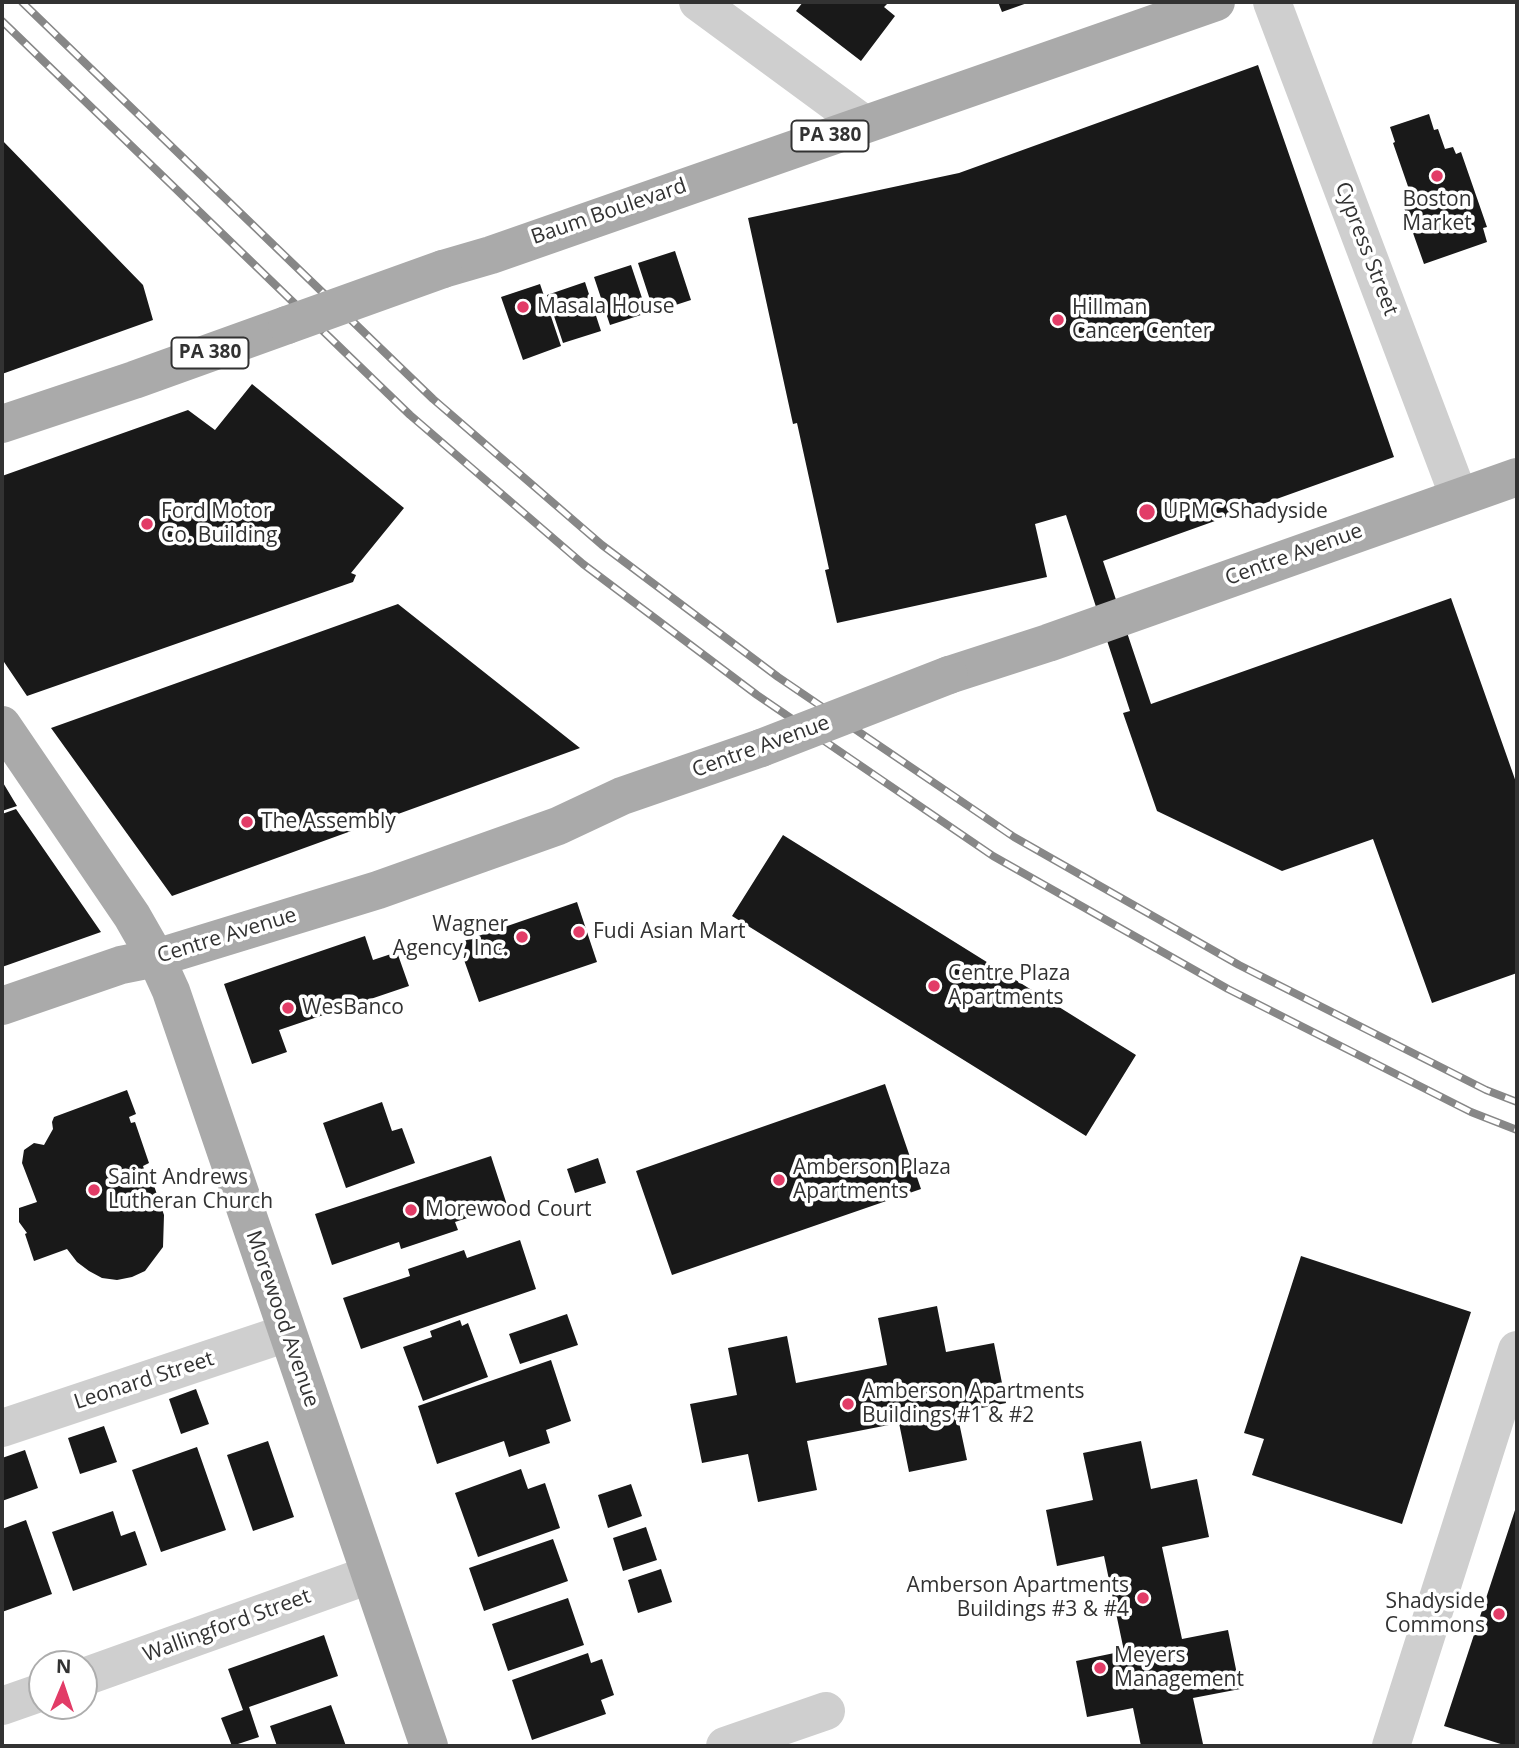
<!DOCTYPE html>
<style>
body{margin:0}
#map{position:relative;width:1519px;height:1748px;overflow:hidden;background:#fff;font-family:"Open Sans",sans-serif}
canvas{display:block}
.frame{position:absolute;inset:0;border:4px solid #323232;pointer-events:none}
.north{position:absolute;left:28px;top:1650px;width:70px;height:70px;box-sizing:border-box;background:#fff;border:2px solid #adadad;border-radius:50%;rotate:2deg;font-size:19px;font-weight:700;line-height:28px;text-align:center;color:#323232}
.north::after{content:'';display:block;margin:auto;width:24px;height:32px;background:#e23c67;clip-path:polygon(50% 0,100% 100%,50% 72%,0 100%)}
</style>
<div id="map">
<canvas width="1519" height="1748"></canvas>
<div class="frame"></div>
<div class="north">N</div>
</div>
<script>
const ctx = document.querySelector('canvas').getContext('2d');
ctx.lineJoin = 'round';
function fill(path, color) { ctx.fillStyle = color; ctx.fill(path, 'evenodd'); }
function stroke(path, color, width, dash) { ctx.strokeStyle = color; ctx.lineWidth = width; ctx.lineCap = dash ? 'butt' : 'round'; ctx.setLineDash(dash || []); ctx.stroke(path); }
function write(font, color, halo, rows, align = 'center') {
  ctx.font = font + ' "Open Sans",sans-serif'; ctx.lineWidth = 7; ctx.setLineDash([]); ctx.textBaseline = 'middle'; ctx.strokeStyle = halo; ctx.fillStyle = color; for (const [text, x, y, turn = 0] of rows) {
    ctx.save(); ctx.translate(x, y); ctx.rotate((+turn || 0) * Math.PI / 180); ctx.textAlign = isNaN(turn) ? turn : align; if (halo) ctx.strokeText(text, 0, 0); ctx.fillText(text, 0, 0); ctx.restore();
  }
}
const building = new Path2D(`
 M 803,2 L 889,2 L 884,7 L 895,16 L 861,61 L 796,11 Z
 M 998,2 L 1030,2 L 1002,12 Z
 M 1258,65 L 1394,457 L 1103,561 L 1151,704 L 1451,598 L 1517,785 L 1517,973 L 1432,1003 L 1373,839 L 1282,871 L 1157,811 L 1123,713 L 1130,711 L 1066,515 L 1035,524 L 1047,577 L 837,623 L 825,570 L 829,569 L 797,423 L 793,424 L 748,218 L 959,173 Z
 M 1429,114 L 1434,130 L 1438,129 L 1445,149 L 1453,147 L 1456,154 L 1461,152 L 1487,227 L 1483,228 L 1487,242 L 1424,264 L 1402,202 L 1412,198 L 1393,143 L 1395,142 L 1390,127 Z
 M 2,140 L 143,285 L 153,320 L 2,374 Z
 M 675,251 L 691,300 L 654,312 L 638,263 Z
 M 631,265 L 647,313 L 610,325 L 594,277 Z
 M 585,282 L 601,331 L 563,343 L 547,295 Z
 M 540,284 L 561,346 L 523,360 L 501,297 Z
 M 252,384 L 404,508 L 351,573 L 356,575 L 353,582 L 27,696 L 2,659 L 2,476 L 188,410 L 215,430 Z
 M 398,604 L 580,748 L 172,896 L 51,728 Z
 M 2,781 L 17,806 L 2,811 Z
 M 16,809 L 101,932 L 2,967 L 2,814 Z
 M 783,835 L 1136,1055 L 1086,1136 L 732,916 Z
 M 577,902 L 597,962 L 479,1002 L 458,943 Z
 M 365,936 L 373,960 L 397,952 L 409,986 L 279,1030 L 287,1052 L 252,1064 L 224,984 Z
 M 885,1084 L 921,1189 L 672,1275 L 636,1171 Z
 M 127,1090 L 136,1114 L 129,1117 L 131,1123 L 135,1122 L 149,1163 L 143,1166 L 147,1178 L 151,1177 L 164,1215 L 163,1247 L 145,1271 L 132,1277 L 117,1280 L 102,1278 L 89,1271 L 77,1262 L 67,1249 L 34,1261 L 25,1234 L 27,1233 L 19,1222 L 19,1208 L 37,1202 L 22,1163 L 24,1150 L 34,1143 L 44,1145 L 53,1129 L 52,1122 L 54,1117 Z
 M 382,1102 L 392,1131 L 402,1128 L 415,1163 L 346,1188 L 323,1123 Z
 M 491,1156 L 507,1205 L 455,1222 L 458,1230 L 401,1249 L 399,1242 L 332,1265 L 315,1214 Z
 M 598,1158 L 606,1183 L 575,1193 L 567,1169 Z
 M 520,1240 L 536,1289 L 361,1349 L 343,1298 L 410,1276 L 408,1269 L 464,1250 L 467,1258 Z
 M 1301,1256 L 1471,1312 L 1402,1524 L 1252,1475 L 1264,1439 L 1244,1433 Z
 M 937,1306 L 946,1352 L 994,1343 L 1006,1403 L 957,1413 L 967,1460 L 909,1472 L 899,1423 L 807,1441 L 817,1490 L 758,1502 L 748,1454 L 702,1463 L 690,1404 L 737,1395 L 728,1348 L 787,1336 L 796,1383 L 887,1365 L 878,1318 Z
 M 567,1314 L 578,1345 L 520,1364 L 509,1334 Z
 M 460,1320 L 462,1326 L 468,1323 L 488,1377 L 423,1401 L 403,1347 L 432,1337 L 430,1331 Z
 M 551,1360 L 571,1421 L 546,1430 L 550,1443 L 509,1457 L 504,1441 L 437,1464 L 418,1406 Z
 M 196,1389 L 209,1424 L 181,1434 L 169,1399 Z
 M 104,1426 L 117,1462 L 80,1474 L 68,1438 Z
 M 268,1441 L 294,1517 L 253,1531 L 227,1455 Z
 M 1141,1441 L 1151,1489 L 1197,1479 L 1209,1537 L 1162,1547 L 1182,1639 L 1228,1630 L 1240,1689 L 1193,1698 L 1203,1744 L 1192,1746 L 1141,1746 L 1133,1708 L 1087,1717 L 1076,1661 L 1124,1651 L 1104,1556 L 1057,1566 L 1046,1510 L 1093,1500 L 1083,1453 Z
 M 197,1447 L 226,1530 L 161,1552 L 132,1470 Z
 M 25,1450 L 38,1488 L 2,1501 L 2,1458 Z
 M 521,1469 L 528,1489 L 545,1483 L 560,1528 L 478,1557 L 455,1493 Z
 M 631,1484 L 642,1516 L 608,1528 L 598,1495 Z
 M 1517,1504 L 1517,1746 L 1507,1746 L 1444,1726 Z
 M 113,1511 L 121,1536 L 135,1531 L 147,1565 L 73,1591 L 52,1532 Z
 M 26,1520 L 52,1594 L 2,1612 L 2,1529 Z
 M 646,1527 L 657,1560 L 623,1571 L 613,1538 Z
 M 553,1539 L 568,1581 L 484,1611 L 469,1568 Z
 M 661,1569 L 672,1602 L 638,1613 L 628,1580 Z
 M 568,1598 L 584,1645 L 508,1671 L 492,1624 Z
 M 324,1635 L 338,1676 L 249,1707 L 259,1737 L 232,1746 L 221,1718 L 243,1710 L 228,1669 Z
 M 588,1653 L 591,1663 L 602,1659 L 614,1695 L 601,1700 L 606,1714 L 532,1740 L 512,1680 Z
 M 331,1705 L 346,1746 L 277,1746 L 270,1726 Z`);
const minor = new Path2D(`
 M 698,2 L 864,124
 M 1272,2 L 1459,497
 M 2,1428 L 287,1333
 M 84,1677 L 369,1575
 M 2,1706 L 42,1692
 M 725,1746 L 826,1711
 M 1391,1746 L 1517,1350`);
const major = new Path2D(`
 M 443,269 L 491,255 L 1216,2
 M 2,424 L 134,380 L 287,325
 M 949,675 L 1048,643 L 1517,477
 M 2,725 L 132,916 L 156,958 L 171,991 L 429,1746
 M 2,1006 L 121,965 L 156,958 L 378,890 L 558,826 L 622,796 L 761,748`);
const rail = new Path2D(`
 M 22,2 L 433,399 L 602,545 L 778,677 L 1014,837 L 1239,965 L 1486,1090 L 1517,1102
 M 2,21 L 410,415 L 583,564 L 757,695 L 993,856 L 1228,989 L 1471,1112 L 1517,1130`);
const majorBridge = new Path2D(`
 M 287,325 L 443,269
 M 761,748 L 949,675`);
const markers = [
 [1437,176,7,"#e23c67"],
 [523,307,7,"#e23c67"],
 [1058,320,7,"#e23c67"],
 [1147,512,9,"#e23c67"],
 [147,524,7,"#e23c67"],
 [247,822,7,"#e23c67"],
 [579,932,7,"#e23c67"],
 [522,937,7,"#e23c67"],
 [934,986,7,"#e23c67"],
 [288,1008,7,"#e23c67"],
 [779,1180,7,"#e23c67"],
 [94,1190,7,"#e23c67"],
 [411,1210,7,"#e23c67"],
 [848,1404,7,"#e23c67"],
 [1143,1598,7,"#e23c67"],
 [1499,1614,7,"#e23c67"],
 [1100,1668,7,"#e23c67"]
];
const shields = [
 [830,136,77],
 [210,353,77]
];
const shieldNames = [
 ["PA 380",830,136],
 ["PA 380",210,353]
];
const poiNames = [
 ["Boston",1437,200,"center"],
 ["Market",1437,224,"center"],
 ["Masala House",537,307],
 ["Hillman",1072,308],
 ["Cancer Center",1072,332],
 ["Ford Motor",161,512],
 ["Co. Building",161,536],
 ["UPMC Shadyside",1163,512],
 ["The Assembly",261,822],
 ["Wagner",508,925,"right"],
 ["Agency, Inc.",508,949,"right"],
 ["Fudi Asian Mart",593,932],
 ["Centre Plaza",948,974],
 ["Apartments",948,998],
 ["WesBanco",302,1008],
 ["Amberson Plaza",793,1168],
 ["Apartments",793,1192],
 ["Saint Andrews",108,1178],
 ["Lutheran Church",108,1202],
 ["Morewood Court",425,1210],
 ["Amberson Apartments",862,1392],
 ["Buildings #1 & #2",862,1416],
 ["Amberson Apartments",1129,1586,"right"],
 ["Buildings #3 & #4",1129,1610,"right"],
 ["Shadyside",1485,1602,"right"],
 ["Commons",1485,1626,"right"],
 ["Meyers",1114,1656],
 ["Management",1114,1680]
];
const streetNames = [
 ["Baum Boulevard",609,212,-19],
 ["Cypress Street",1366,249,69],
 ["Centre Avenue",1294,555,-20],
 ["Centre Avenue",761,747,-20],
 ["Centre Avenue",227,936,-17],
 ["Morewood Avenue",282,1319,71],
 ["Leonard Street",144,1381,-18],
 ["Wallingford Street",227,1626,-20]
];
fill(building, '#191919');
stroke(minor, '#cfcfcf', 38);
stroke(major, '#aaa', 38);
stroke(rail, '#878787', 8);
stroke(rail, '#fff', 5, [16]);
stroke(majorBridge, '#aaa', 38);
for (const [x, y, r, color] of markers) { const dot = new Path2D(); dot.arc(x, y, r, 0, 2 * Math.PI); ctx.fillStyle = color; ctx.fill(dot); stroke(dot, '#fff', 2.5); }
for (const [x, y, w] of shields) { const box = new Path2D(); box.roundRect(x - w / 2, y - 15.5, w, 31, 5); ctx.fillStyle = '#fff'; ctx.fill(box); stroke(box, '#323232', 2); }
write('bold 19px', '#323232', null, shieldNames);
write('21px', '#323232', '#fff', poiNames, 'left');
write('21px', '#323232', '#fff', streetNames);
</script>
